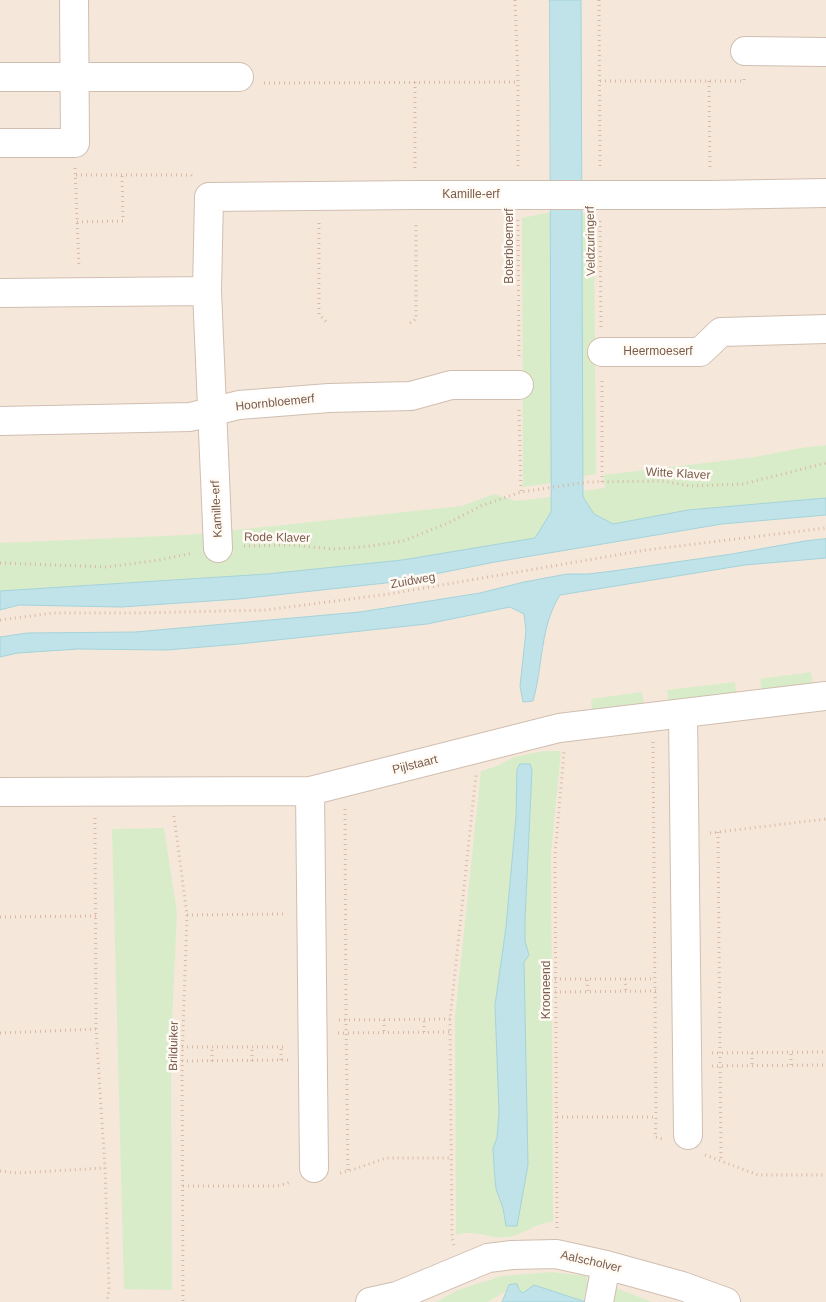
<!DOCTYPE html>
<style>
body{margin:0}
canvas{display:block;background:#fdf6ec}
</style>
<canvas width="826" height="1302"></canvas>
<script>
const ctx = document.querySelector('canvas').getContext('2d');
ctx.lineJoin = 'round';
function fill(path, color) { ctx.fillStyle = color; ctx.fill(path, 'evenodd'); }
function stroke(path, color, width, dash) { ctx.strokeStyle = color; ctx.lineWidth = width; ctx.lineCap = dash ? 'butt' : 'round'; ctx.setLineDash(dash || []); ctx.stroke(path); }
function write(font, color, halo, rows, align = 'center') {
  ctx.font = font + ' Arial,sans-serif'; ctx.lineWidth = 5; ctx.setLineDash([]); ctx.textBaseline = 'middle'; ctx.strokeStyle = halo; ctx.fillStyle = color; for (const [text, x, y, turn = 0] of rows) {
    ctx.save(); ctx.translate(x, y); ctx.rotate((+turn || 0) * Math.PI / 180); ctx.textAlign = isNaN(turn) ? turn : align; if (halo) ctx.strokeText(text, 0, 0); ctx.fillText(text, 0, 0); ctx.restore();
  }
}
const residential = new Path2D(`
 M 0,0 L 826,0 L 826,1302 L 0,1302 Z`);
const green = new Path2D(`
 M 551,212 L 551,483 L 523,487 L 522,218 Z
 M 582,213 L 594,214 L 596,474 L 583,476 Z
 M 826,445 L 826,498 L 688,510 L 613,524 L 594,514 L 583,497 L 583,491 L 605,488 L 604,475 L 755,457 L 801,448 Z
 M 494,494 L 516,501 L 551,497 L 551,513 L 535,538 L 402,560 L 267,574 L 0,591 L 0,543 L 187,535 L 264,527 L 462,506 Z
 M 811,672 L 813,684 L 762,691 L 760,679 Z
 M 735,682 L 736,694 L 669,702 L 667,690 Z
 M 642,692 L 644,704 L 592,711 L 591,699 Z
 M 543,751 L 561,751 L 551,854 L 553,1222 C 536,1222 523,1236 506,1237 C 488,1239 475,1229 456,1235 L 455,1017 L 481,771 L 497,766 L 514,757 ZM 520,764 L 530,764 L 531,768 L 525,919 L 525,941 L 529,955 L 524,962 L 528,1165 L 518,1220 L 504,1220 L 503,1208 L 496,1189 L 493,1148 L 497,1138 L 499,1113 L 495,1005 L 506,927 L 516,817 L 517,770 Z
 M 164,828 L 177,913 L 171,1045 L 172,1290 L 124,1289 L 112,829 Z
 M 551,1272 L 586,1276 L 588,1283 L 583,1301 L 534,1285 L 523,1293 L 509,1285 L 506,1291 L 488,1302 L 436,1302 L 458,1290 L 502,1276 Z
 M 613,1287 L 652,1302 L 609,1302 Z`);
const water = new Path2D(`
 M 550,0 L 581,0 L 583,497 L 594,514 L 613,524 L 688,510 L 826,498 L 826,515 L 722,524 L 495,562 L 395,582 L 239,599 L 121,607 L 19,605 L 0,610 L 0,591 L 267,574 L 402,560 L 535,538 L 551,512 Z
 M 826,539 L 826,558 L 745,565 L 560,595 C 540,626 543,666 533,701 L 523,702 L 520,686 L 526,631 L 524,614 L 510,607 L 427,624 L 239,644 L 167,650 L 78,649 L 18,653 L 0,657 L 0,637 L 27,633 L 135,632 L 360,612 L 480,593 L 524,582 L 567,574 L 588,574 L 613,571 L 732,554 L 805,541 Z
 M 520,764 L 530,764 L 532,770 L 525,919 L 525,941 L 529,955 L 524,962 L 528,1165 L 517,1226 L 506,1226 L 503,1208 L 496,1189 L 494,1167 L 493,1148 L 497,1138 L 499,1113 L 495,1005 L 506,927 L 516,817 L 517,770 Z
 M 517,1284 L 519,1290 L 523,1293 L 534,1285 L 586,1302 L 502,1302 L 509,1285 Z`);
const path = new Path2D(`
 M 515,0 L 518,82 L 518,169
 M 599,0 L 600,169
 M 600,81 L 744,81 L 744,78
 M 709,81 L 710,170
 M 415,82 L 415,170
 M 264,83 L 518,82
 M 75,168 L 79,267
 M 76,175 L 191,175 L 194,178
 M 518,220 L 519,359
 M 600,221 L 601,327
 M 77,222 L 123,221 L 122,175
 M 319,223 L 319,314 L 328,324
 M 410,323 L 416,319 L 416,222
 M 519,410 L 521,492
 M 602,482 L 602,378
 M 244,546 L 291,545 L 333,549 L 363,547 L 403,541 L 448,523 L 481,506 L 521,492 L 588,482 L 662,481 L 691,486 L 743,484 L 826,463
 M 0,563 L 107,567 L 159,560 L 193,553
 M 0,620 L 53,613 L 139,613 L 266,610 L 389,594 L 646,550 L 826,528
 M 653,742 L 656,1117
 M 345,809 L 346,1020 L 348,1171
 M 174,816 L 187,915 L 182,1061 L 183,1302
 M 95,818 L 96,1029 L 105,1168 L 109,1289 L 107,1302
 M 718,832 L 721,1161
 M 710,833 L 826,819
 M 187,915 L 284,914
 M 0,917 L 96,916
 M 555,979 L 655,979
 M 625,979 L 626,991
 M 587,980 L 588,991
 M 555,992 L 656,991
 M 339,1020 L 450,1019
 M 384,1020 L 384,1032
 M 424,1032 L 424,1020
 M 0,1033 L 96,1029
 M 338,1033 L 450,1032
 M 182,1047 L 287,1047
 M 712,1053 L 826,1052
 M 752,1053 L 752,1065
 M 281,1060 L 281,1047
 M 182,1061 L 288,1060
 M 212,1061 L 212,1048
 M 252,1061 L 252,1048
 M 791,1065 L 791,1053
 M 712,1066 L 826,1065
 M 557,1117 L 656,1117 L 655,1137 L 662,1139
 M 705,1155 L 758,1175 L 826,1175
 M 0,1171 L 17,1173 L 105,1168
 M 340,1173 L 352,1170 L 386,1158 L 451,1158
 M 183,1186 L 277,1186 L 292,1182
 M 557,1228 L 555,855 L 564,752
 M 454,1245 L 452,1238 L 450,1019 L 476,775`);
const minor = new Path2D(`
 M 745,51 L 826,52
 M 0,77 L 239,77
 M 0,143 L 75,143 L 74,0
 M 207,291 L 218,548
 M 0,293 L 207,291 L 209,197 L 415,195 L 710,195 L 826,193
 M 602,352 L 700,352 L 721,332 L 826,329
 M 0,421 L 190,417 L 239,405 L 329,398 L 411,396 L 451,385 L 519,385
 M 683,714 L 688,1135
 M 310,791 L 314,1168
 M 0,792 L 310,791 L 559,728 L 826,696
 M 370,1302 L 397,1296 L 488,1258 L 512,1255 L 556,1254 L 606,1265 L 682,1286 L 726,1302
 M 599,1302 L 606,1265`);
const streetNames = [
 ["Kamille-erf",471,195],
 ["Veldzuringerf",591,241,-91],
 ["Boterbloemerf",510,246,-90],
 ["Heermoeserf",658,352],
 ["Hoornbloemerf",275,403,-6],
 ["Witte Klaver",678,474,3],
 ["Kamille-erf",217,509,-93],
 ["Rode Klaver",277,538,1],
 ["Zuidweg",413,581,-10],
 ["Pijlstaart",415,765,-14],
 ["Krooneend",547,990,-90],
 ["Brilduiker",174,1046,-89],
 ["Aalscholver",591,1262,13]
];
fill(residential, '#f5e8da');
fill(green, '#d8ecc9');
fill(water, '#bfe3e8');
stroke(water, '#a5d3da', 1);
stroke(minor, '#d1beb0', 30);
stroke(path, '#d9b8a5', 3, [1, 4]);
stroke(minor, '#fff', 28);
write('12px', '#7a5c4d', '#fffaf3', streetNames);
</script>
